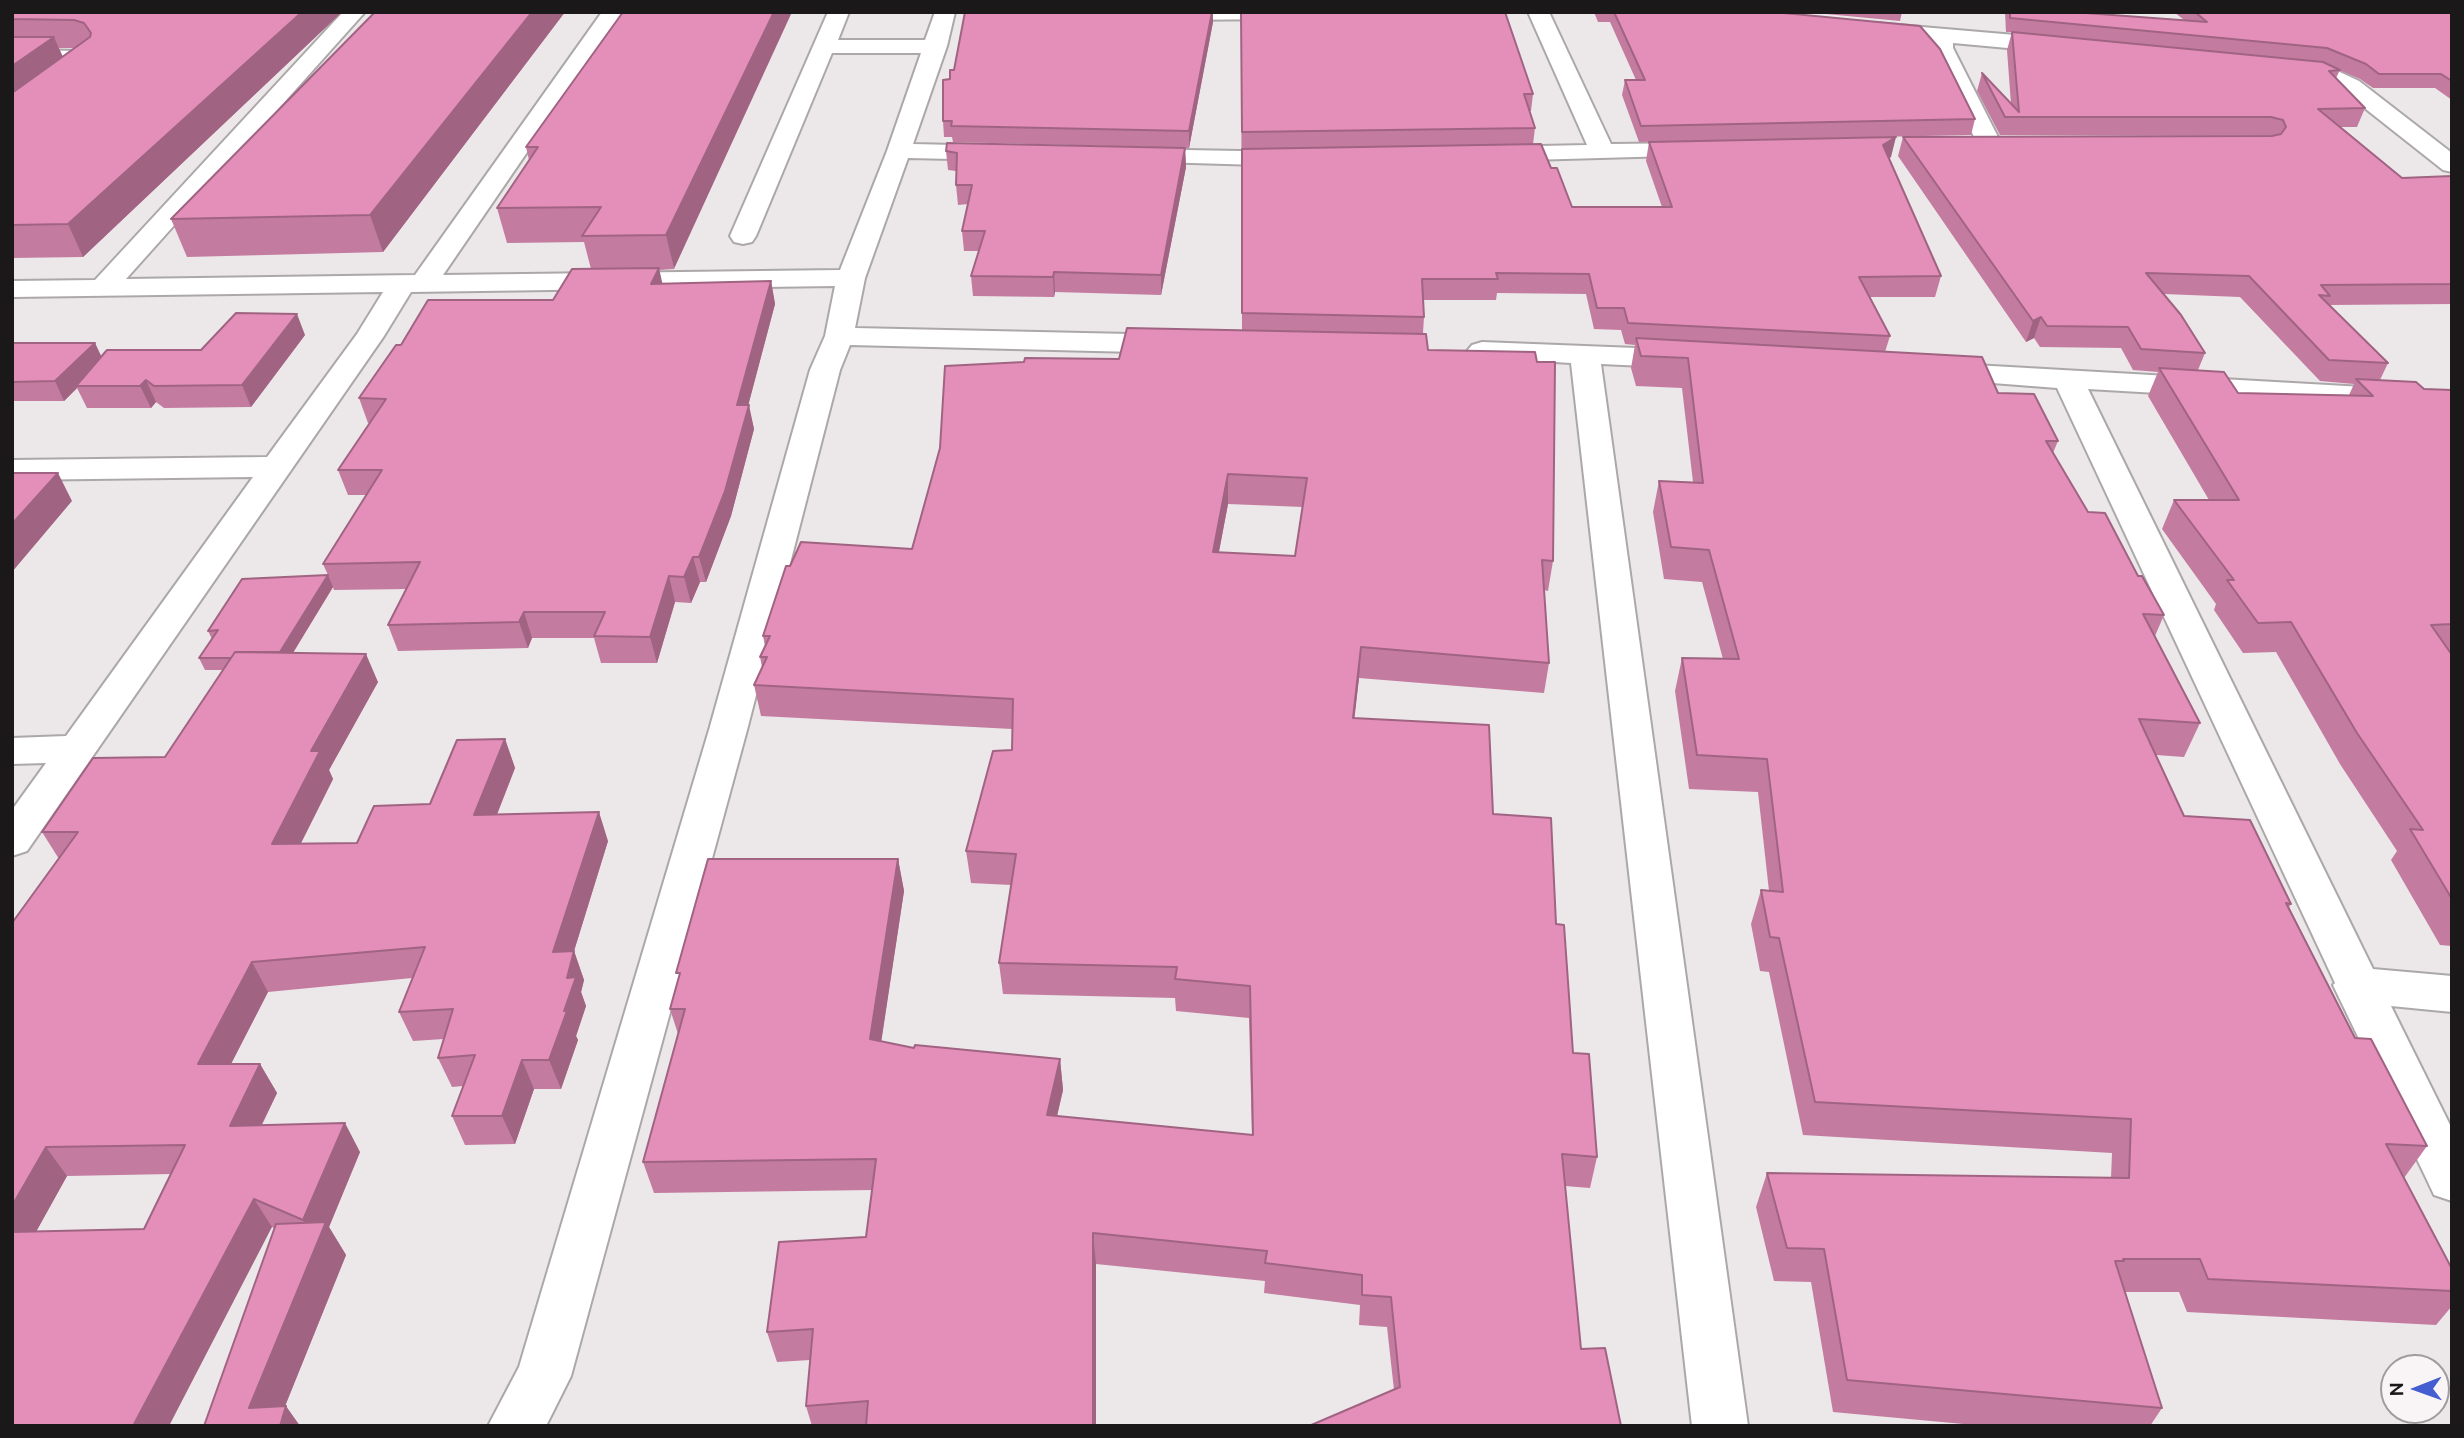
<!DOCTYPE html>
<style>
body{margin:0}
#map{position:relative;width:2464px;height:1438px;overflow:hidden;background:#ece7e8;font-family:Ubuntu,sans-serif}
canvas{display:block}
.frame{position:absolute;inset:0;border:14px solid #1a1818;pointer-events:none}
.north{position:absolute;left:2380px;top:1354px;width:70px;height:70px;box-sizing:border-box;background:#f9f4f5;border:2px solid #a09c9d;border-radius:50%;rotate:269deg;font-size:19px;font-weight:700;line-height:28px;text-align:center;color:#1a1818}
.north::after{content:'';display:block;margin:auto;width:24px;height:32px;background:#445dd1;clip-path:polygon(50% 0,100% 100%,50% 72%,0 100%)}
</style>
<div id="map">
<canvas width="2464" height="1438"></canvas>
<div class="frame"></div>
<div class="north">N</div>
</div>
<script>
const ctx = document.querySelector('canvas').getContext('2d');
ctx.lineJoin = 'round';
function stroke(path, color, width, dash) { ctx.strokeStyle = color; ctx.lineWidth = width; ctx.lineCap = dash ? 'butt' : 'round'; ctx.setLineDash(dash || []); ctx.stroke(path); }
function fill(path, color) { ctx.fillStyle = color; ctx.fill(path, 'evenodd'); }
const minor = new Path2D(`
 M 343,12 L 365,12 L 126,279 L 415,275 L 602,12 L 623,12 L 443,275 L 840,270 L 887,151 L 921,53 L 832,53 L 756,236 L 752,242 L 743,244 L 734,242 L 730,236 L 828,12 L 849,12 L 838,40 L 925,40 L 935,12 L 955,12 L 947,46 L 913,144 L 999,146 L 1008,148 L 1011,153 L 1008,158 L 999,160 L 908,158 L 865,278 L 855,328 L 1176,335 L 1186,338 L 1191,344 L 1186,350 L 1176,353 L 850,345 L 840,370 L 747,730 L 571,1376 L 546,1426 L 488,1426 L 519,1367 L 709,730 L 810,370 L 825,336 L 835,286 L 411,292 L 384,336 L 27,851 L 12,856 L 12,810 L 46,763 L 12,764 L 12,738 L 66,736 L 253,477 L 12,480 L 12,460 L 267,457 L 357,334 L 383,292 L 12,297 L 12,281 L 95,280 Z
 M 1153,12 L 1304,12 L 1304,13 L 1301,17 L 1294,19 L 1162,20 L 1155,18 Z
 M 1528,12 L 1549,12 L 1611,144 L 1699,143 L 1708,145 L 1711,150 L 1708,155 L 1493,161 L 1484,159 L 1481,154 L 1484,149 L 1493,147 L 1587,145 Z
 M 1875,23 L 2062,39 L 2070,41 L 2073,46 L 2070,51 L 2062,53 L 1953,43 L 1953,48 L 2002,145 L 1999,150 L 1990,152 L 1981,150 L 1978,145 L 1931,48 L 1931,41 L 1867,34 L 1864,29 L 1867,24 Z
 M 12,50 L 86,51 L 94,53 L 101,64 L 20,125 L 12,127 L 12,109 L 75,64 L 12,64 Z
 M 2286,62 L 2329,67 L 2359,81 L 2452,153 L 2452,172 L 2443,170 L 2343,91 L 2316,78 L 2278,74 L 2275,69 L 2278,64 Z
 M 1133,149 L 1293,152 L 1302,154 L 1305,159 L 1302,164 L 1293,166 L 1124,161 L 1121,156 L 1124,151 Z
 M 1482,342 L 1687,350 L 1697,353 L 1702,359 L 1697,365 L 1687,368 L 1601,364 L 1748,1426 L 1692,1426 L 1571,363 L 1472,357 L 1467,351 L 1472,345 Z
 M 1939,363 L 2452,392 L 2452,410 L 2088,389 L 2373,969 L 2452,976 L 2452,1012 L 2391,1006 L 2452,1129 L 2452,1201 L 2434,1195 L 2427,1180 L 2333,985 L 2335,983 L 2057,388 L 1928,378 L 1924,372 L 1928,366 Z`);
const wall = new Path2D(`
 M 12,12 L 342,12 L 83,257 L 12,258 ZM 59,48 L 74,48 L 63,57 Z
 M 375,12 L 565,12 L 383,252 L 187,257 L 171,219 Z
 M 623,12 L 674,269 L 659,270 L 662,284 L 771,281 L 775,304 L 748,405 L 754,429 L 731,516 L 706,582 L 700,582 L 691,603 L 675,602 L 657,663 L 601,663 L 594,638 L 532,638 L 528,648 L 398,651 L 388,625 L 407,589 L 334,590 L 333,587 L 293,653 L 378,682 L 329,770 L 333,779 L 301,843 L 357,843 L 430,804 L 505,739 L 515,768 L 497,815 L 608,841 L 574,951 L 584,980 L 581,992 L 586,1006 L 576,1036 L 578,1040 L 561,1089 L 534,1089 L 515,1144 L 465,1145 L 452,1116 L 463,1086 L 452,1087 L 438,1058 L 444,1039 L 413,1041 L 399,1012 L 412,978 L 268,992 L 231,1064 L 260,1064 L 277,1093 L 262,1125 L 360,1152 L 329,1227 L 346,1255 L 285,1406 L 300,1426 L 204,1426 L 275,1229 L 272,1227 L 12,1426 L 59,859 L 42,832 L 165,757 L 223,670 L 205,670 L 199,658 L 212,639 L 208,631 L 328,575 L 323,564 L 366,495 L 348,495 L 338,470 L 370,423 L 368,423 L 359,398 L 401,345 L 553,300 L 591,269 L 584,242 L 507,243 L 497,208 L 529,160 L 526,147 ZM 171,1174 L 144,1229 L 36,1231 L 67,1176 Z
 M 1241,12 L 1533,94 L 1531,111 L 1529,111 L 1535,128 L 1533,144 L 1551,168 L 1572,207 L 1662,207 L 1646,161 L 1649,142 L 1891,157 L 1889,158 L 1941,276 L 1935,297 L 1870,297 L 1890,336 L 1885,352 L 1998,393 L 2058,441 L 2053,453 L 2088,512 L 2138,576 L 2164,615 L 2155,636 L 2200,723 L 2184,757 L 2156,755 L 2184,816 L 2291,904 L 2289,907 L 2355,1038 L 2427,1146 L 2404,1178 L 2452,1269 L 2452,1306 L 2436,1325 L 2187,1312 L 2179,1292 L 2125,1292 L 2162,1408 L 2150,1426 L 1985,1426 L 1833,1412 L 1811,1282 L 1774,1281 L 1756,1207 L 1767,1173 L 2111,1178 L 2112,1153 L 1803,1135 L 1769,972 L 1760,971 L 1751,924 L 1761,890 L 1769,891 L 1758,792 L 1689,789 L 1675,691 L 1682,658 L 1723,659 L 1702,582 L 1664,579 L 1653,512 L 1659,481 L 1693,482 L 1682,388 L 1636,386 L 1631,368 L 1635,345 L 1625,344 L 1621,330 L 1594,329 L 1586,294 L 1497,293 L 1496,300 L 1423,300 L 1424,317 L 1423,333 L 1428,350 L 1553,561 L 1548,591 L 1544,590 L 1549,663 L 1544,693 L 1359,678 L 1354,718 L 1493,814 L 1556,924 L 1573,1053 L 1597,1157 L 1590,1188 L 1565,1186 L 1581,1349 L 1394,1390 L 1387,1327 L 1359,1325 L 1360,1305 L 1264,1293 L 1265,1281 L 1096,1264 L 1096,1426 L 812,1426 L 806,1406 L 810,1360 L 777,1362 L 767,1332 L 866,1237 L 872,1190 L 654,1193 L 643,1162 L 678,1034 L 670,1009 L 898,859 L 904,891 L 881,1041 L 914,1048 L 1060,1059 L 1063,1090 L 1057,1116 L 1252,1135 L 1249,1018 L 1176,1011 L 1175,998 L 1003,994 L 999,963 L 1011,885 L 971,883 L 966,851 L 1012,750 L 1012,729 L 761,716 L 754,685 L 762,667 L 760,657 L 765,646 L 763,636 L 912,549 L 1119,359 L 1242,330 ZM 1228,504 L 1303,507 L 1295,556 L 1219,552 Z
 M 1594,12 L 1773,12 L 1975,119 L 1971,135 L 1639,142 L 1622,95 L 1625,80 L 1636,80 L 1610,22 L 1598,22 Z
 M 1805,12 L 1902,12 L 1900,21 Z
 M 2005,12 L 2072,12 L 2184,20 L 2174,12 L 2452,12 L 2452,100 L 2435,88 L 2373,88 L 2360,79 L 2332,67 L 2340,70 L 2336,78 L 2365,108 L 2357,127 L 2341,127 L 2402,178 L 2452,176 L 2452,304 L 2329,305 L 2388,363 L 2380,380 L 2424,389 L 2452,390 L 2452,946 L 2440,945 L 2391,860 L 2397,851 L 2340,764 L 2276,652 L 2243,653 L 2214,610 L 2216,604 L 2162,529 L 2174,500 L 2209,500 L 2148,396 L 2158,372 L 2133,370 L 2121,348 L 2040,347 L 2034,338 L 2026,342 L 1898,156 L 1903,137 L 2265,136 L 2000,135 L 1977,91 L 1982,73 L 2011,104 L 2007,50 L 2012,32 L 2006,32 ZM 2164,294 L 2240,297 L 2320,381 L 2354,384 L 2349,395 L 2238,393 L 2198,370 L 2205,353 Z
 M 1213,22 L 1189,148 L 953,142 L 952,137 L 944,137 L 943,121 L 950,79 Z
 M 1185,148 L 1186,167 L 1161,295 L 1055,292 L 1054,297 L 973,296 L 971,276 L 979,251 L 964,251 L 962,231 L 968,204 L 958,205 L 956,185 L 956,171 L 948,170 L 946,151 Z
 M 305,335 L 251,407 L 164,408 L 156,402 L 151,408 L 87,408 L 77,388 L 64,401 L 12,401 L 12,343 L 95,343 L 101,357 L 201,350 Z`);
const shadedWall = new Path2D(`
 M 302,12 L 342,12 L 83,257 L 68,224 Z
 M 532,12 L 565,12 L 383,252 L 370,215 Z
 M 774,12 L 792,12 L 674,269 L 666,235 Z
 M 1212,12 L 1213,12 L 1213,22 L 1189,148 L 1189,131 Z
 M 54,37 L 67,67 L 12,106 L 12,66 Z
 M 1896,137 L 1891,157 L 1878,164 L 1883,145 Z
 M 1185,148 L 1186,167 L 1161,295 L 1161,275 Z
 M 659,268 L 664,291 L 651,284 Z
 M 1054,272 L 1055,292 L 1054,297 L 1053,277 Z
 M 771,281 L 775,304 L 742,429 L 737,405 Z
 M 297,314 L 305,335 L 251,407 L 242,385 Z
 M 2041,317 L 2034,338 L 2026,342 L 2033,321 Z
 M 95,343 L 104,362 L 76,386 L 77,388 L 64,401 L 55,381 Z
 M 146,380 L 156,402 L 151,408 L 140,386 Z
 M 749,405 L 754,429 L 731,516 L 706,582 L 699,557 Z
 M 58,473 L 72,501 L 12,572 L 12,524 Z
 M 1228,474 L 1228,504 L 1213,582 L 1213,552 Z
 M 693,557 L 700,582 L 691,603 L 684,577 Z
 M 328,575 L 333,587 L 283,669 L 277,657 Z
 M 669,576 L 675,602 L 657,663 L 650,637 Z
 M 524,612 L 532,638 L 528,648 L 519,622 Z
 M 1361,647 L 1359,678 L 1351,749 L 1353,718 Z
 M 366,654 L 378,682 L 329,770 L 333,779 L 286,873 L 272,844 L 311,751 Z
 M 505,739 L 515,768 L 485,844 L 474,815 Z
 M 599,812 L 608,841 L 574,951 L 584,980 L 581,992 L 586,1006 L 576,1036 L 578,1040 L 561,1089 L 549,1060 L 553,952 Z
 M 898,859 L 904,891 L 877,1070 L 870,1039 Z
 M 252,962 L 268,992 L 216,1093 L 198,1064 Z
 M 1060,1059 L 1063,1090 L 1050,1146 L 1047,1115 Z
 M 522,1060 L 534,1089 L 515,1144 L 502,1116 Z
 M 260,1064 L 277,1093 L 247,1154 L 230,1126 Z
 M 345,1123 L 360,1152 L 329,1227 L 346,1255 L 277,1426 L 249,1408 L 317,1243 L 303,1220 Z
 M 46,1147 L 67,1176 L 20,1261 L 12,1251 L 12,1206 Z
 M 254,1199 L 272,1227 L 169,1426 L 133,1426 Z
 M 1093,1233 L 1096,1264 L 1096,1426 L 1093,1426 Z
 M 286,1406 L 300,1426 L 280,1426 Z`);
const building = new Path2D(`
 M 12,12 L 302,12 L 68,224 L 12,225 L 12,93 L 90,37 L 91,33 L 84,23 L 74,20 L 12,19 Z
 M 375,12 L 532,12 L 370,215 L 171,219 Z
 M 623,12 L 774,12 L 666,235 L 582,236 L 601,207 L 497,208 L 538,147 L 526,147 Z
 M 965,12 L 1212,12 L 1189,131 L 951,126 L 952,121 L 943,121 L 943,80 L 950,79 L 950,70 L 954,70 Z
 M 1241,12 L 1505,12 L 1533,94 L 1524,94 L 1535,128 L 1242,132 Z
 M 1614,12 L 1773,12 L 1920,26 L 1940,49 L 1975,119 L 1641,126 L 1625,80 L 1645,80 Z
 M 2010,12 L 2072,12 L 2207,22 L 2195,12 L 2452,12 L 2452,81 L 2441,74 L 2379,74 L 2366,64 L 2327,48 L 2010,18 Z
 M 2012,32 L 2323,62 L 2340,70 L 2329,71 L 2365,108 L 2318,109 L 2402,178 L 2452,176 L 2452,284 L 2321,285 L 2330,296 L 2319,295 L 2388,363 L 2329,360 L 2249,276 L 2146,273 L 2181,315 L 2205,353 L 2141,349 L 2128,327 L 2047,326 L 2041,317 L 2033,321 L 1903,137 L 2272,136 L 2281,134 L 2286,127 L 2283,120 L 2271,117 L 2005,117 L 1982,73 L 2019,112 Z
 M 12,37 L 54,37 L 12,66 Z
 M 1896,137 L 1883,145 L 1941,276 L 1859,277 L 1890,336 L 1628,323 L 1624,308 L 1597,308 L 1589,274 L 1496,273 L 1498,279 L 1422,279 L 1424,317 L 1242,313 L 1242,149 L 1541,144 L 1551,168 L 1557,168 L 1572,207 L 1672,207 L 1649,142 Z
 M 947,143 L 1185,148 L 1161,275 L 1054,272 L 1053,277 L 971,276 L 985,231 L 962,231 L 972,185 L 956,185 L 957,153 L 946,151 Z
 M 659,268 L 651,284 L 771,281 L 737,405 L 749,405 L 725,491 L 699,557 L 693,557 L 684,577 L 669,576 L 650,637 L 594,636 L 605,612 L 524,612 L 519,622 L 388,625 L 420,562 L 323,564 L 382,470 L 338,470 L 386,399 L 359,398 L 396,345 L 401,345 L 428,300 L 553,300 L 572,269 Z
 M 236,313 L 297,314 L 242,385 L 154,386 L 146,380 L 140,386 L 76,386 L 107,350 L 201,350 Z
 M 1127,328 L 1426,334 L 1428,350 L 1535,352 L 1537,362 L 1555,362 L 1553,561 L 1542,560 L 1549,663 L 1361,647 L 1353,718 L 1489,725 L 1493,814 L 1551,818 L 1556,924 L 1564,925 L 1573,1053 L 1589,1054 L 1597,1157 L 1562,1154 L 1581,1349 L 1605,1348 L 1621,1426 L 1309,1426 L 1400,1387 L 1391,1297 L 1362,1295 L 1362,1275 L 1265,1263 L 1267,1251 L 1093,1233 L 1093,1426 L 866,1426 L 868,1401 L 806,1406 L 813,1329 L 767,1332 L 779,1242 L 866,1237 L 876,1159 L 643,1162 L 685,1009 L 670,1009 L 680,973 L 676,973 L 708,859 L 898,859 L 870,1039 L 914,1048 L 915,1045 L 1060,1059 L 1047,1115 L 1253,1135 L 1250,986 L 1175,979 L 1177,967 L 999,963 L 1016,854 L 966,851 L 993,751 L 1012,750 L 1013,699 L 754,685 L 767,657 L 760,657 L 770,636 L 763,636 L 786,566 L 790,566 L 801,542 L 912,549 L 940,448 L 945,366 L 1024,362 L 1025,358 L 1119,359 ZM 1228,474 L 1307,478 L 1295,556 L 1213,552 Z
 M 1636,338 L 1982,357 L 1998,393 L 2034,394 L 2058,441 L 2046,441 L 2088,512 L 2105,513 L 2138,576 L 2142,576 L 2164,615 L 2143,614 L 2200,723 L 2139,719 L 2184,816 L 2250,820 L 2291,904 L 2286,903 L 2355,1038 L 2371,1039 L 2427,1146 L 2386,1144 L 2452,1269 L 2452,1291 L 2208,1279 L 2200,1259 L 2123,1259 L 2124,1261 L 2115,1261 L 2162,1408 L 1847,1380 L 1824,1249 L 1787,1248 L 1767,1173 L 2129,1178 L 2131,1119 L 1815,1102 L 1779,938 L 1770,937 L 1761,890 L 1783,892 L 1767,759 L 1697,755 L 1682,658 L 1739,659 L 1709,550 L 1671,547 L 1659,481 L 1703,483 L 1688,358 L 1641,356 Z
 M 12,343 L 95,343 L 55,381 L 12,382 Z
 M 2159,368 L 2224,372 L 2238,393 L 2373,396 L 2356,379 L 2416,382 L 2424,389 L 2452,390 L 2452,624 L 2431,625 L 2452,655 L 2452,899 L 2410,829 L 2423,830 L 2357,733 L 2291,622 L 2258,623 L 2227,580 L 2234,580 L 2174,500 L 2239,500 Z
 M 12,473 L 58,473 L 12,524 Z
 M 328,575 L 280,652 L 235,652 L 231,658 L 199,658 L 218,630 L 208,631 L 242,579 Z
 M 235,652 L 366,654 L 311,751 L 320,751 L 272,844 L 357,843 L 374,806 L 430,804 L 457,740 L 505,739 L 474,815 L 599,812 L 553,952 L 574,951 L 567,978 L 576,977 L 564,1011 L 567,1011 L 549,1060 L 522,1060 L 502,1116 L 452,1116 L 475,1055 L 438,1058 L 453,1009 L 399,1012 L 425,947 L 252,962 L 198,1064 L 260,1064 L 230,1126 L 345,1123 L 303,1220 L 254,1199 L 133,1426 L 12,1426 L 12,1232 L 144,1229 L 185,1145 L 46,1147 L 12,1206 L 12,923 L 78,832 L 42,832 L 93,758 L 165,757 Z
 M 326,1222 L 249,1408 L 286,1406 L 280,1426 L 204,1426 L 276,1224 Z`);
stroke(minor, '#aca8a9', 4);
fill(minor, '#fff');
fill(wall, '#c47ba0');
fill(shadedWall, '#a06482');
fill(building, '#e48fba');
stroke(building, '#a06482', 2);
</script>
